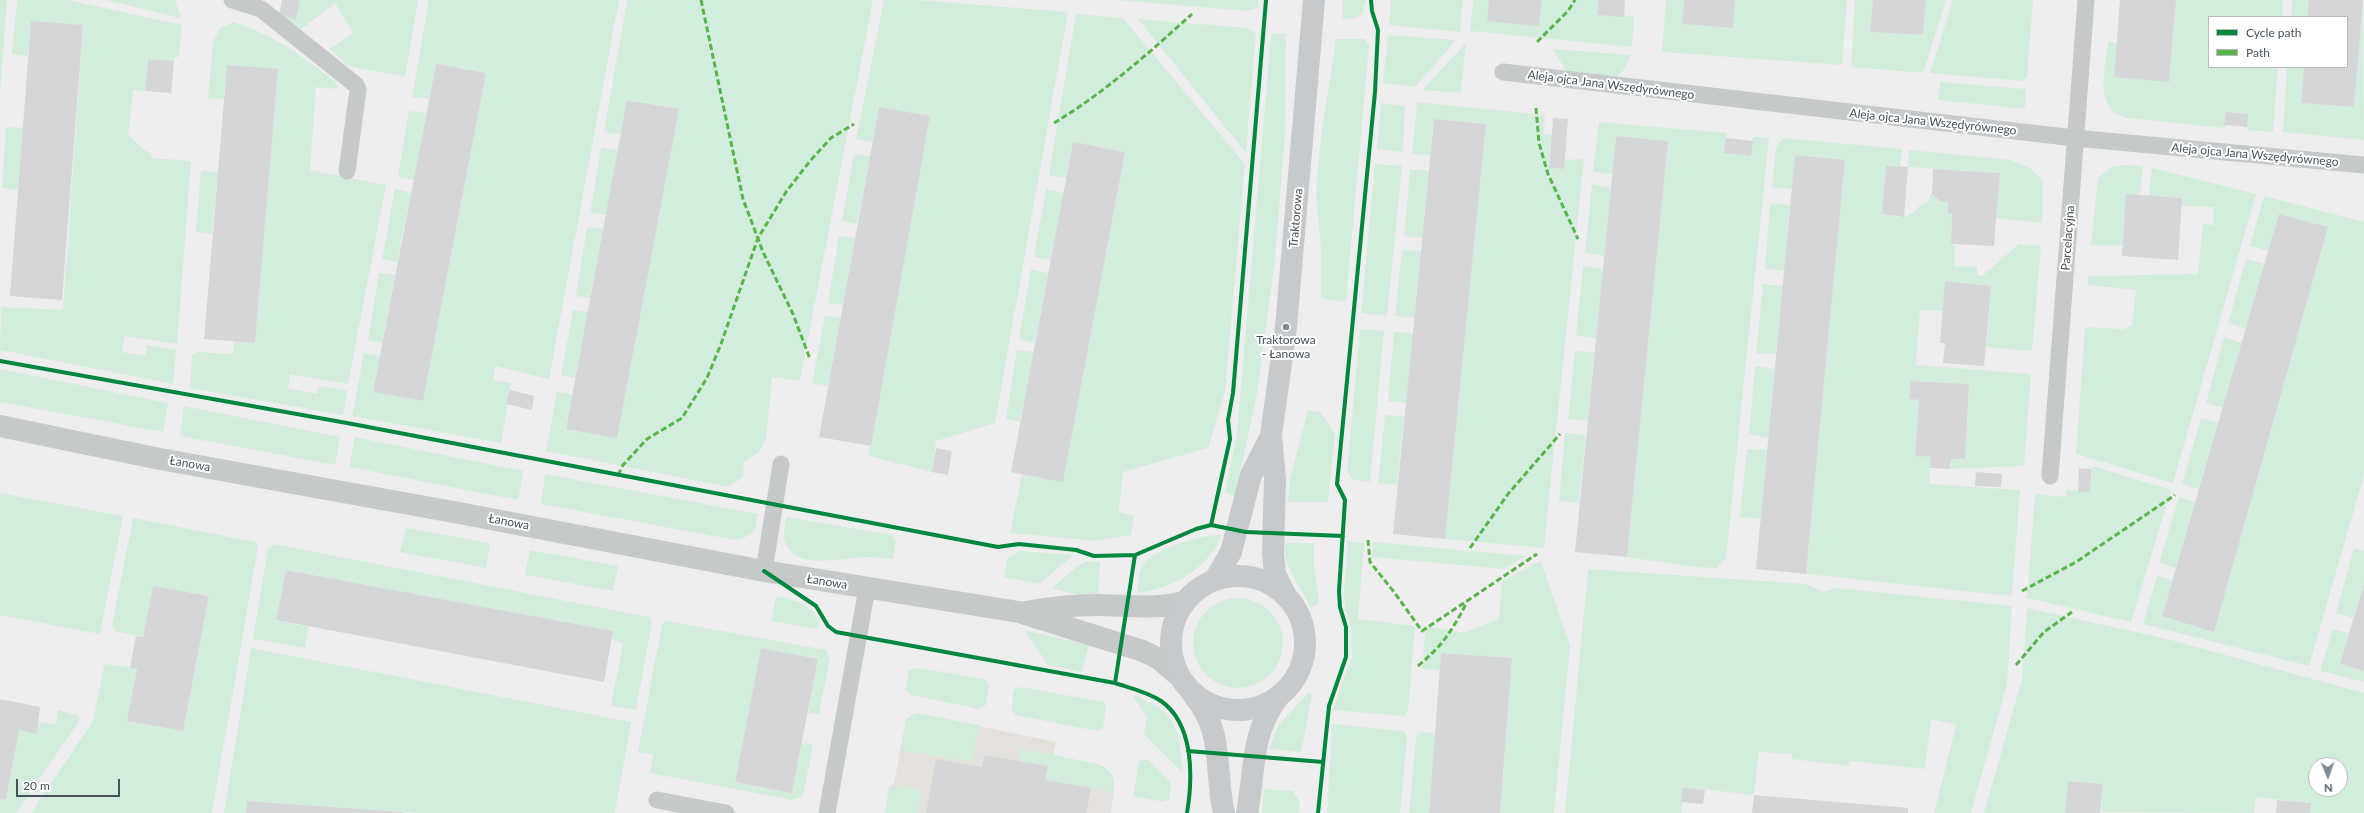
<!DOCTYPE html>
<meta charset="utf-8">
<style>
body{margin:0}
#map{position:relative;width:2364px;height:813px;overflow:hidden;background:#efeeee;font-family:Lato,sans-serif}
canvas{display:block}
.legend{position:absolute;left:2208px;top:16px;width:140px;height:52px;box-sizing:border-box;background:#fff;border:1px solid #b5babd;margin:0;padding:5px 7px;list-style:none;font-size:12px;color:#46525a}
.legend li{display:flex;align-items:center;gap:8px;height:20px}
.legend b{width:20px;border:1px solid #b5babd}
.north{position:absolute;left:2308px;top:757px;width:40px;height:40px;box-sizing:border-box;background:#fff;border:1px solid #b5babd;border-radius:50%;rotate:178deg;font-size:11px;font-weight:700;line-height:16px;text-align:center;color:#46525a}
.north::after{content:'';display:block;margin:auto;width:14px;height:18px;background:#81898e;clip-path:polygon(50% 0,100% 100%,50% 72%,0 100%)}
.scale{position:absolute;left:16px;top:779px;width:104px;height:18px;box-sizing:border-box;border:2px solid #46525a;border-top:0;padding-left:5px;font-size:12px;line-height:14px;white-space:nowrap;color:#46525a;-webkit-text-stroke:3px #fff;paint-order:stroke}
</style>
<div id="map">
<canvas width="2364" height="813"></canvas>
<ul class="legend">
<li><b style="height:5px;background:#00873e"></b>Cycle path</li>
<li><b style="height:5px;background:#57b448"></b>Path</li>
</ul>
<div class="north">N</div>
<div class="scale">20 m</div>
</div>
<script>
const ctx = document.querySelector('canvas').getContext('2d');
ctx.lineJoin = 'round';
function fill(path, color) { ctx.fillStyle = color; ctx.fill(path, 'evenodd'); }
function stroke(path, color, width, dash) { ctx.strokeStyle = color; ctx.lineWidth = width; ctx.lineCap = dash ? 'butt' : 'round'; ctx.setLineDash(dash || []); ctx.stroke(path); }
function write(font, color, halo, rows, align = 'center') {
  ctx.font = font + ' Lato,sans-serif'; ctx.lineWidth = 4; ctx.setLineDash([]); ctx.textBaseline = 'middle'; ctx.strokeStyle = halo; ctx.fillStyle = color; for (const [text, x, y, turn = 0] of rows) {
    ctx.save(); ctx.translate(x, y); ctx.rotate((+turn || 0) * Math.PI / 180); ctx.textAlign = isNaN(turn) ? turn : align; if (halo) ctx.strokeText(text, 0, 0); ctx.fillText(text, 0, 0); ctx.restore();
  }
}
const commercial = new Path2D(`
 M 916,713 L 1056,742 L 1053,755 L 1100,765 L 1114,791 L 1111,813 L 885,813 L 889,787 L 894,784 L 906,719 Z`);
const green = new Path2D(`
 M 0,0 L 7,0 L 0,94 Z
 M 17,0 L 67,0 L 182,25 L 179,57 L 175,57 L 174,61 L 148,59 L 145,91 L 133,90 L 128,135 L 154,158 L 191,161 L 177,344 L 125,336 L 122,352 L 145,356 L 147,345 L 176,350 L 173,384 L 0,350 L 1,307 L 63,310 L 83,26 L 31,21 L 28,56 L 12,54 Z
 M 106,0 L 175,0 L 181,18 Z
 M 300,0 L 418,0 L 405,77 L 348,66 L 330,49 L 353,33 L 335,3 L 299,31 L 279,15 Z
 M 429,0 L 619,0 L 549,379 L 495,366 L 493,380 L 511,383 L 501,443 L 352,416 L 364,353 L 380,356 L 373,392 L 423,401 L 486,73 L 436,64 L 429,99 L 412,97 Z
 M 627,0 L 873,0 L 800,381 L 772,377 L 766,439 L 760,451 L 744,462 L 743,477 L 729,487 L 546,451 L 557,392 L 572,394 L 566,429 L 679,109 L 628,100 L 621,135 L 604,132 Z
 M 884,0 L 917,0 L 1068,12 L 995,423 L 936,441 L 932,472 L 868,456 L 930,116 L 879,107 L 872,142 L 856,139 Z
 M 1116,0 L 1258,0 L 1258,8 L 1248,11 Z
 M 1343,0 L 1366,0 L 1362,14 L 1354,19 L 1342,18 Z
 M 1391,0 L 1463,0 L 1460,32 L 1389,25 Z
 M 1473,0 L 1489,0 L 1539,26 L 1542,0 L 1598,0 L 1597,15 L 1634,16 L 1632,47 L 1470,31 Z
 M 1666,0 L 1684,0 L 1682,24 L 1732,28 L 1735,0 L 1847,0 L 1842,65 L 1662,52 Z
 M 1855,0 L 1873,0 L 1870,32 L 1923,35 L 1926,0 L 1946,0 L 1923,73 L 1851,67 Z
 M 1953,0 L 2033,0 L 2027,77 L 2022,81 L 1930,73 Z
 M 2176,0 L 2283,0 L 2282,17 L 2209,17 L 2209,67 L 2278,67 L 2273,132 L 2247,130 L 2247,114 L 2226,112 L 2225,128 L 2126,118 C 2123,116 2117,115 2115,113 C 2096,98 2106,62 2108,42 L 2117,43 L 2114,77 L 2169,81 Z
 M 2292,0 L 2309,0 L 2307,17 L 2291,17 Z
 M 2363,0 L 2364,140 L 2283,132 L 2287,67 L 2304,67 L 2301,103 L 2354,107 Z
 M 1076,14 L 1123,18 L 1245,164 L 1225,392 L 1208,448 L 1123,472 L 1119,512 L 1134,516 L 1131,535 L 1097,541 L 1010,533 L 1022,474 L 1063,481 L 1125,152 L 1073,142 L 1066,178 L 1049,175 Z
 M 1138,19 L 1247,28 L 1256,33 L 1246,153 Z
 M 233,22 C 275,35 300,55 335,81 L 338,89 L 316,87 L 310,170 L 386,185 L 348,384 L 290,374 L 288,388 L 317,394 L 319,386 L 347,391 L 343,415 L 190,388 L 192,355 L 197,352 L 233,354 L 234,342 L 255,343 L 278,70 L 227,65 L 224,99 L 208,98 L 213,42 L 220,28 Z
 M 1277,33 L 1286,34 L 1285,134 L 1275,260 L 1257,394 L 1235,496 L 1225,492 L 1237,434 L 1271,35 Z
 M 1388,35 L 1456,40 L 1415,87 L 1383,83 Z
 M 1336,39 L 1364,39 L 1369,45 L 1346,302 L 1321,298 L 1321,249 L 1316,192 L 1321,137 Z
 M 1466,43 L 1461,93 L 1422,90 Z
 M 1553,49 L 1631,55 C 1619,90 1598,80 1569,76 Z
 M 1940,82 L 2026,89 L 2025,109 L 1938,100 Z
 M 1417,102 L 1545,115 L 1544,134 L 1551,135 L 1549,168 L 1564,169 L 1564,160 L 1584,159 L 1544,548 L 1445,539 L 1486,124 L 1434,119 L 1430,155 L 1412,154 Z
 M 1381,103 L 1405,106 L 1403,152 L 1377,149 Z
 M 409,111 L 426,113 L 414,180 L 398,177 Z
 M 1599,122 L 1727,133 L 1724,153 L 1750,156 L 1753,137 L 1769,138 L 1726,558 L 1717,568 L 1694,567 L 1627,557 L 1668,141 L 1616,136 L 1612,174 L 1593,172 Z
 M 6,127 L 23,128 L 18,190 L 2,188 Z
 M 1783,138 L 1902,149 L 1900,167 L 1886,166 L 1882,214 C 1891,215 1903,219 1911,214 C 1919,209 1917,204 1929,202 L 1930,194 L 1932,194 L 1940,201 L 1948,202 L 1948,213 L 1952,213 L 1951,244 L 1955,245 L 1954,266 L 1977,267 L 1977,275 L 1982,276 L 2019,244 L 2041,246 L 2032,351 L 1986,347 L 1991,286 L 1945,281 L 1943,311 L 1920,310 L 1916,365 L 2031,374 L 2024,466 L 1950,469 L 1951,459 L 1965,459 L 1969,384 L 1910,381 L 1909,399 L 1919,400 L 1915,456 L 1931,457 L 1929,484 L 2020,490 L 2012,596 L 1806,574 L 1845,160 L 1795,155 L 1792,189 L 1772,188 L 1776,147 Z
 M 601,148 L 618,150 L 606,215 L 590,213 Z
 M 1909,150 L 2011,160 L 2029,167 L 2043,181 L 2042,223 L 1996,218 L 2000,173 L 1908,167 Z
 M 854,154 L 870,156 L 857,224 L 842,221 Z
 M 1375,164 L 1402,166 L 1387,316 L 1361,313 Z
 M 2121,165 L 2143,166 L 2140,195 L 2123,246 L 2091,245 L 2098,178 L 2111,167 Z
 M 2152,168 L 2256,194 L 2173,483 L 2076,454 L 2085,327 L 2123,329 L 2132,325 L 2136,290 L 2088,285 L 2088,276 L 2198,274 L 2203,224 L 2213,225 L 2214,207 L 2181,206 L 2182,198 L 2149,196 Z
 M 1410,170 L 1429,170 L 1422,238 L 1404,236 Z
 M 201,171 L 218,172 L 212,234 L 196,232 Z
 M 1592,184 L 1611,188 L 1604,256 L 1585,253 Z
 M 395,189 L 411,193 L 397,262 L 382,259 Z
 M 1046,189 L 1064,193 L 1051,260 L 1034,257 Z
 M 2264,196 L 2364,222 L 2364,475 L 2309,666 L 2143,624 L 2157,576 L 2172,580 L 2162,616 L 2214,631 L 2328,227 L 2280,214 L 2269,251 L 2250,246 Z
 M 1770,203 L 1790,205 L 1784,271 L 1765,269 Z
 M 587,227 L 603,229 L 590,298 L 576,296 Z
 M 839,236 L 855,238 L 843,305 L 828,303 Z
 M 1402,250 L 1421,251 L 1414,318 L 1395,316 Z
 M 2246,259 L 2265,264 L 2246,329 L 2228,323 Z
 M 1583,266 L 1603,269 L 1596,338 L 1576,335 Z
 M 1031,269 L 1048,273 L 1035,343 L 1019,339 Z
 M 379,273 L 395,275 L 382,343 L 368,340 Z
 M 1763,284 L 1783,286 L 1776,354 L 1756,353 Z
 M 573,310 L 588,312 L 575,378 L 561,375 Z
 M 825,316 L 841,318 L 828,386 L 812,383 Z
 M 1360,329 L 1384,331 L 1370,482 L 1353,480 L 1347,472 Z
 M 1394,332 L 1413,333 L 1406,403 L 1388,401 Z
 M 2224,337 L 2242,343 L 2223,408 L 2206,403 Z
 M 1017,350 L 1034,352 L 1020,422 L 1006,419 Z
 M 1575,351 L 1594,352 L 1588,421 L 1568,419 Z
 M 1755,366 L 1775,369 L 1768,438 L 1749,434 Z
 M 0,369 L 168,403 L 163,432 L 0,402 Z
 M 184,406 L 340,437 L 335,465 L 180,436 Z
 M 1308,410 L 1320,412 L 1335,434 L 1328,502 L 1288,502 L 1290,479 Z
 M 1385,415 L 1404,416 L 1397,485 L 1378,483 Z
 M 2201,418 L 2218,423 L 2199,489 L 2182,484 Z
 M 1565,433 L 1586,435 L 1579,503 L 1559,501 Z
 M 355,437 L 523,471 L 518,500 L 349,467 Z
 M 1747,449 L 1767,450 L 1761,519 L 1740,517 Z
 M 2093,466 L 2171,490 L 2131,622 L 2027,598 L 2035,494 L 2066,497 L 2066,490 L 2090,492 Z
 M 545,474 L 758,514 L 755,530 L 744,538 L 735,540 L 541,504 Z
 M 0,493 L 123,516 L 100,634 L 0,615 Z
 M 2179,497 L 2195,502 L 2176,568 L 2159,563 Z
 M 786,517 L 891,535 L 896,541 L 893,559 C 884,558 875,557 865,557 C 842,557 797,572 785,542 C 783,534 785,525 786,517 Z
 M 133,518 L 255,542 L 258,547 L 212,813 L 31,813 L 93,721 L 104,666 L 108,664 L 137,669 L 127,721 L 183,731 L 209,596 L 153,586 L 143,637 L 115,631 L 112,626 Z
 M 406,528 L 490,543 L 486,568 L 400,552 Z
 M 1221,535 C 1211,568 1169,590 1137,593 C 1139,584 1138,570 1145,562 C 1158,548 1202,534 1221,535 Z
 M 1348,541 L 1364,543 L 1358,619 L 1415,626 L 1408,711 L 1404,716 L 1333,710 L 1352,656 L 1351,627 L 1345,608 L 1344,592 Z
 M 1373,542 L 1526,556 L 1504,569 L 1372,557 Z
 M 1284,543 L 1314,543 L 1314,564 L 1319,603 L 1311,608 C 1299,584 1285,570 1284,543 Z
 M 274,544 L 649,617 L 652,622 L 636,710 L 611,706 L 623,643 L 612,640 L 613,631 L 286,570 L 276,620 L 309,627 L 305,648 L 253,639 L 268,549 Z
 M 2354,548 L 2364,551 L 2364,581 L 2353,618 L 2336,613 Z
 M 530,550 L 618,566 L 613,591 L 525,575 Z
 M 1020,551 L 1074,555 L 1039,584 L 1004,577 L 1007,559 Z
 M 1088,561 L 1100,562 L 1098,595 L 1075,594 L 1052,588 L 1079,565 Z
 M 1541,561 L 1570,646 L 1554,813 L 1500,813 L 1512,658 L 1441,653 L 1440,670 L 1422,669 L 1426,626 L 1464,633 L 1499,619 L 1502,581 Z
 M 1588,569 L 1806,584 L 1823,592 L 1835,588 L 2012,606 L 2007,684 L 1971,813 L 1934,813 L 1956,725 L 1931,719 L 1925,769 L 1850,761 L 1849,766 L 1792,759 L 1792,754 L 1759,752 L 1754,795 L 1683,787 L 1681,813 L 1565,813 Z
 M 776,597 C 794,599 815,605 820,625 L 815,629 L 771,621 Z
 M1193 643a45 45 0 1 1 90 0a45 45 0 1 1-90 0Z
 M 2027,608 L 2167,639 L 2364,693 L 2364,813 L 2310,813 L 2311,803 L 2256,797 L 2254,813 L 2101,812 L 2103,784 L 2069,781 L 2065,813 L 1984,813 L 2022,679 ZM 2316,765 L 2340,765 L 2340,789 L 2316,789 Z
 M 667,621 L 826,650 L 830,658 L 819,714 L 808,713 L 818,659 L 761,648 L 735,782 L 792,793 L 802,743 L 813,745 L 803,796 L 792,800 L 650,773 L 653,754 L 638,752 L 662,624 Z
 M 2333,629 L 2349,633 L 2340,664 L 2364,671 L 2364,682 L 2320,671 Z
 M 1024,630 L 1089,645 L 1082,672 L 1048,665 Z
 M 251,648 L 631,722 L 615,813 L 419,813 L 248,801 L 246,813 L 224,813 Z
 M 919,668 L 985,679 L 989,685 L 986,705 L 979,709 L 911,695 L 905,689 L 909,670 Z
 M 1021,687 L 1104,702 L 1106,706 L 1103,728 L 1097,731 L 1016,715 L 1011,709 L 1014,689 Z
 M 1309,692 L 1312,695 L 1301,752 L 1269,749 L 1278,726 Z
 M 1135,695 C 1143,699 1152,703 1160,708 C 1180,722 1181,750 1183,773 L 1144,734 L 1147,717 L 1134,698 Z
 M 58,710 L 78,715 L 80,720 L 16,813 L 0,813 L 0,799 L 6,800 L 19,730 L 37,734 L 39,722 L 56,724 Z
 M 916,713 L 979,725 L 972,762 L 904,751 L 902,747 L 906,719 Z
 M 1332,724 L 1404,731 L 1407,738 L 1400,813 L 1327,813 Z
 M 1421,732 L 1435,733 L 1429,813 L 1409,813 L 1416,737 Z
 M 1020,748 L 1101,765 C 1113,773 1115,778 1114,792 L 1045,780 L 1048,766 L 1018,761 Z
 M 1148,759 L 1171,783 L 1169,799 L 1164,802 L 1133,796 L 1139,761 Z
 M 894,785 L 922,790 L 918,813 L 885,813 L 889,789 Z
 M 1264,789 L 1293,791 L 1300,802 L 1299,813 L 1262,813 Z`);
const building = new Path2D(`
 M 282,0 L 300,0 L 296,19 L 279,15 Z
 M 1489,0 L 1542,0 L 1539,26 L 1487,21 Z
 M 1598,0 L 1625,0 L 1624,17 L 1597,15 Z
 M 1684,0 L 1735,0 L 1733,28 L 1682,24 Z
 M 1873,0 L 1926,0 L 1923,35 L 1870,32 Z
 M 2120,0 L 2176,0 L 2169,82 L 2114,77 Z
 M 2309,0 L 2363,0 L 2354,107 L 2301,103 L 2304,67 L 2347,67 L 2347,17 L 2307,17 Z
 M 31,21 L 83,25 L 62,300 L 10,296 Z
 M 148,59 L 174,61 L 171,93 L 145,91 Z
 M 436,64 L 486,73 L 423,401 L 373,392 Z
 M 227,65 L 278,69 L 255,343 L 204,339 Z
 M 627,100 L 679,109 L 617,438 L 566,429 Z
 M 879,107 L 930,116 L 871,446 L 819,437 Z
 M 2226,112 L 2248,114 L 2247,127 L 2224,125 Z
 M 1553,118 L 1568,119 L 1564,169 L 1549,168 Z
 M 1434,119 L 1486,124 L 1445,539 L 1393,534 Z
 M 1616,136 L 1668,141 L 1627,557 L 1575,552 Z
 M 1726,138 L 1753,141 L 1751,156 L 1724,153 Z
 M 1073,142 L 1125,152 L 1063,482 L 1011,472 Z
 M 1795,155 L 1845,160 L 1806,574 L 1756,569 Z
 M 1886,166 L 1908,167 L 1904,217 L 1882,214 Z
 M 1933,169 L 2000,173 L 1994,246 L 1951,244 L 1952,213 L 1948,213 L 1948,202 L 1940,201 L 1932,194 Z
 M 2126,194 L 2182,198 L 2178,260 L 2122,256 Z
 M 2279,214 L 2328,227 L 2214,632 L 2162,616 Z
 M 1945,281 L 1991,286 L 1984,366 L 1943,363 L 1945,343 L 1940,343 Z
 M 1910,381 L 1969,384 L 1965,459 L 1951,459 L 1950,469 L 1930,468 L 1931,457 L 1915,456 L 1919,400 L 1909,399 Z
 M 510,390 L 534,396 L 532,410 L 506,404 Z
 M 936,448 L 952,451 L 948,475 L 932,472 Z
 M 2079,468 L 2092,469 L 2090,492 L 2078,492 Z
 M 1976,472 L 2002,474 L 2001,487 L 1975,486 Z
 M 286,570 L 613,631 L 604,682 L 276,620 Z
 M 2364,583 L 2364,671 L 2340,664 Z
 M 153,586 L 209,596 L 183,731 L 127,721 L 137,669 L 130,668 L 136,636 L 143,637 Z
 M 761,648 L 818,659 L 792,793 L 735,782 Z
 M 1441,653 L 1512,658 L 1500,813 L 1429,813 Z
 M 0,699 L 40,707 L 37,734 L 19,730 L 6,800 L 0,799 Z
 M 984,755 L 1048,766 L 1045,780 L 1091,788 L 1086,813 L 926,813 L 936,759 L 982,767 Z
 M 2068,781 L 2103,784 L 2100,813 L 2065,813 Z
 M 1683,787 L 1705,790 L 1703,804 L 1681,802 Z
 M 1754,795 L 1908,808 L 1908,813 L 1752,813 Z
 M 2277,800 L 2311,803 L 2310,813 L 2276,813 Z
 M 247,801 L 403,812 L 403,813 L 246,813 Z`);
const service = new Path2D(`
 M 232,0 L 261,9 L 356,85 L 358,90 L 347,171
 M 1503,72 L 2075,138 L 2364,165
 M 2050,476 L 2086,0
 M 764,571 L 781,464
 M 657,800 L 726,813
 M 827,813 L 867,588`);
const minor = new Path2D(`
 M 0,426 L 160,459 L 459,513 L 764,571 L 1019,612 L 1143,651 L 1159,659 L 1178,675
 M 1025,612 C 1048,608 1072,605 1096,605 C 1126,605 1154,610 1185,602`);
const secondary = new Path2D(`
 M1171 643a67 67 0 1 1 134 0a67 67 0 1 1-134 0Z
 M 1215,580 L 1231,552 L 1251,475 L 1270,438
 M 1286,596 L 1275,574 L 1273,553 L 1275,479 L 1271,435 L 1286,327 L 1314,0
 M 1194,696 C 1225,733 1214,770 1224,813
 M 1247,813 C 1256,768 1249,738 1278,697`);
const quiet = new Path2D(`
 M 701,0 L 743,199 L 763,252 L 793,314 L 810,359
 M 1537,42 L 1568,11 L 1575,0
 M 1536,108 L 1539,143 L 1548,174 L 1578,239
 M 1054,123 C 1104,93 1149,53 1192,14
 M 618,475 L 623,465 L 647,439 L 682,418 L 707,378 L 721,344 L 758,238 L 786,192 L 810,161 L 831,138 L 854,124
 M 1368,540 L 1370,562 L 1394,592 L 1422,631 L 1537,554
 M 1470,548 L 1508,494 L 1560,434
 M 2022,591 L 2076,562 L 2175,495
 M 2016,665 L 2044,632 L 2072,612
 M 1418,666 C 1443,645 1452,631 1467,602`);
const cycleway = new Path2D(`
 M 0,361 L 347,423 L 998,547 L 1019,544 L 1076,550 L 1094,556 L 1135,555
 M 1211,525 L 1230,439 L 1228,420 L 1233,393 L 1266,0
 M 764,571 L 816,606 L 828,626 L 836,632 L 1115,683
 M 1188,751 L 1323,762
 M 1187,813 C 1193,777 1194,724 1161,701 C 1148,692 1130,688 1115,683 L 1135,555 L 1196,529 L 1211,525 L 1246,532 L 1343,536
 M 1318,813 L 1329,706 L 1346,657 L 1346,627 L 1340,607 L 1339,591 L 1345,500 L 1337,484 L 1375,92 L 1378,30 L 1372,11 L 1371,0`);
const markers = [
 [1286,327,4,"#81898e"]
];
const streetNames = [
 ["Aleja ojca Jana Wszędyrównego",1611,85,7],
 ["Aleja ojca Jana Wszędyrównego",1933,122,6],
 ["Aleja ojca Jana Wszędyrównego",2255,155,5],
 ["Traktorowa",1296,218,-85],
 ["Parcelacyjna",2068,238,-86],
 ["Łanowa",190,464,10],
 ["Łanowa",509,522,11],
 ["Łanowa",827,582,9]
];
const poiNames = [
 ["Traktorowa",1286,340],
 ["- Łanowa",1286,354]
];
fill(commercial, '#e4e1dc');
fill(green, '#d3eddc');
fill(building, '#d5d6d7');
stroke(service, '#c6c9ca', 17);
stroke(minor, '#c6c9ca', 22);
stroke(secondary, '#c7cacd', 22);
stroke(quiet, '#57b448', 3, [6, 3]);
stroke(cycleway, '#00873e', 4);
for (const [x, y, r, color] of markers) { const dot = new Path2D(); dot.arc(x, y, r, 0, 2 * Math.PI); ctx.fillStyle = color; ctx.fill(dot); stroke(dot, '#fff', 1.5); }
write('12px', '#46525a', '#fff', streetNames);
write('12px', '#46525a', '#fff', poiNames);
</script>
